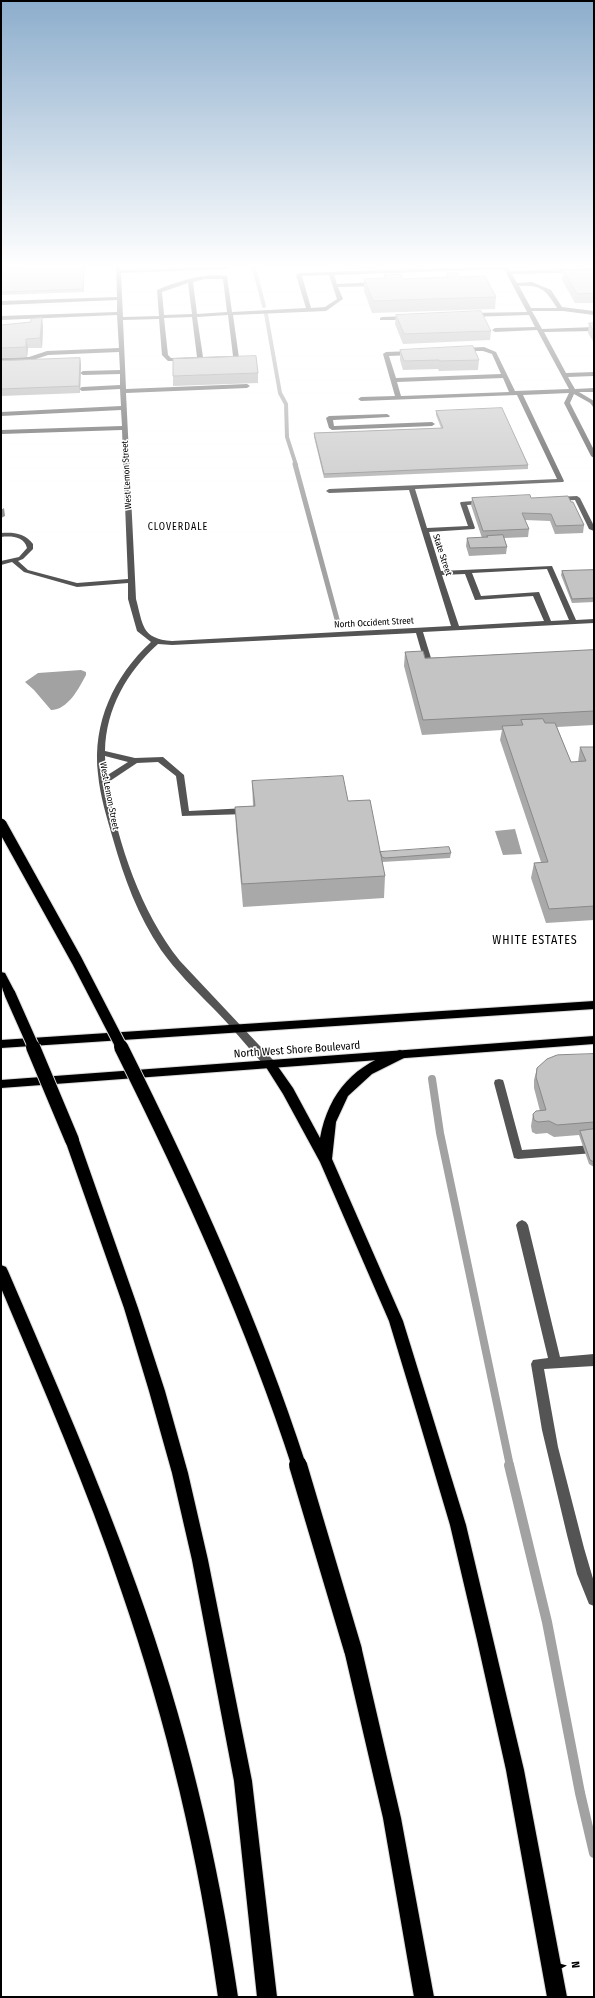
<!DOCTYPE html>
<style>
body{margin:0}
#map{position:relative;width:595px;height:1998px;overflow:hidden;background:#fff;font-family:"Fira Sans Condensed",sans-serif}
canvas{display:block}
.frame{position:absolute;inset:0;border:2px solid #000;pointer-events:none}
.north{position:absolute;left:543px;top:1946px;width:40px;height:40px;-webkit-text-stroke:3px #fff;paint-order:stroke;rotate:84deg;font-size:11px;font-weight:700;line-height:16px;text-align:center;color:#000}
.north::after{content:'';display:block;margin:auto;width:14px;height:18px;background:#000;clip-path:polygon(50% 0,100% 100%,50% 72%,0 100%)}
</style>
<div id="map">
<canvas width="595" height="1998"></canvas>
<div class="frame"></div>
<div class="north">N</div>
</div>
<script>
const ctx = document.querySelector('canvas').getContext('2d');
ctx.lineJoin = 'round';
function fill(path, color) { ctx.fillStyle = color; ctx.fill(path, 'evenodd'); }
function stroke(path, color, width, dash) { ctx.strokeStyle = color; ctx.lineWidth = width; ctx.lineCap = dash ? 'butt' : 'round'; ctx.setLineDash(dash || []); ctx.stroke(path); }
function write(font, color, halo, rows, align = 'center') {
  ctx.font = font + ' "Fira Sans Condensed",sans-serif'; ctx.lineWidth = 3; ctx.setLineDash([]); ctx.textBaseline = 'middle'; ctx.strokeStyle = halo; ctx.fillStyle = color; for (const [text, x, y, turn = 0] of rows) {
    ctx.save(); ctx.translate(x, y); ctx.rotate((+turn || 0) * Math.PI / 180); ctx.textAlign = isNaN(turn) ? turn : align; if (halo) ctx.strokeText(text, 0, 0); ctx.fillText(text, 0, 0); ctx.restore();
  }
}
const water = new Path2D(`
 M 81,670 L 86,672 L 86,675 C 79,688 68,710 51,710 L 34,690 L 25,682 L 38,673 Z
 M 515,829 L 522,854 L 503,855 L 495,831 Z`);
const streamFar3 = new Path2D(`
 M 253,264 L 264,306
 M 266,314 L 280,393 L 286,404 L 287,437 L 296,465`);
const streamFar2 = new Path2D(`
 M 295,464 L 338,623`);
const streamFar1 = new Path2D(`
 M 432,1079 L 440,1133 L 510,1466`);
const stream = new Path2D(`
 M 509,1465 L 547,1622 L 580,1793 L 594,1853`);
const minor = new Path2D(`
 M 116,264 L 120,264 L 121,270 L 225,267 L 225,264 L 229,264 L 230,268 L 228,269 L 121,273 L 123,317 L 159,316 L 157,290 C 179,281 203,273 227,276 L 232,312 L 306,308 L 296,275 L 299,273 L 502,266 L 502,264 L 506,264 L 511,271 L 594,268 L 594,272 L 512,274 L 517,283 L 532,282 L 551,290 L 562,307 L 594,311 L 594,315 L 563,311 L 532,311 L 542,329 L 594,327 L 594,331 L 544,332 L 566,373 L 594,372 L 594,376 L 568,377 L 575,389 L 594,388 L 594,392 L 579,392 L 594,401 L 594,408 L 590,403 L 574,394 L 570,403 L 594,450 L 594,458 L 591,456 L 564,403 L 569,393 L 523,395 L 564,481 L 563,482 L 415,489 L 427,528 L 468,526 L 460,503 L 461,502 L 484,500 L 487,502 L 484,504 L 467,505 L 475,528 L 474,529 L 429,532 L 441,571 L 552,566 L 576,620 L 594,619 L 594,623 L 423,632 L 435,671 L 431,673 L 427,671 L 416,633 L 172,645 L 158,644 C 127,672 106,708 105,751 L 135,758 L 163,757 L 184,775 L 189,811 L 247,808 L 251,811 L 247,814 L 182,816 L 176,776 L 158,762 L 137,763 L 107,783 C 119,845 140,911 180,961 L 274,1061 L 275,1064 L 274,1067 L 266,1067 C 248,1048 232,1027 213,1008 C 195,990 176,971 161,950 C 138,916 124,878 113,839 C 107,818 100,796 98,774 C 92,723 114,676 151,642 L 137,631 L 128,599 L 128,583 L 77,587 L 24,572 L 12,562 L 1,565 L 1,561 L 19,557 L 27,548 C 24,536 11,536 1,537 L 1,533 C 13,532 25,533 33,544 L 33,549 L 23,559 L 18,561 L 28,570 L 77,583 L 128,579 L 122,430 L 1,434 L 1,430 L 122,426 L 121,410 L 1,416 L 1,412 L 121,406 L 120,389 L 82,391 L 79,389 L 82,387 L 120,385 L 120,374 L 83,375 L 80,373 L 83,371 L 120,370 L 119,352 L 48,355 L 30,361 L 1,362 L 1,358 L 29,357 L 47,351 L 119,348 L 117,315 L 1,320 L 1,316 L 117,312 L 117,300 L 1,305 L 1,301 L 117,297 ZM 504,269 L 527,312 L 469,313 L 466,315 L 469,317 L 529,315 L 535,327 L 495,328 L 492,330 L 495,332 L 537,330 L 569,389 L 515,391 L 496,352 L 484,347 L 462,348 L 459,350 L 460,351 L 483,351 L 492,354 L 501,374 L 396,378 L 389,356 L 412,355 L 415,353 L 412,351 L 386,352 L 383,354 L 395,396 L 361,397 L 358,399 L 361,401 L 517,395 L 557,479 L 329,489 L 326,491 L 329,493 L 409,490 L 451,626 L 172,641 C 141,639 143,624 136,599 L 126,393 L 247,388 L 250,386 L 247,384 L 126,389 L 123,320 L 159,319 L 162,355 L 168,361 L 236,360 L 239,358 L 233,315 L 326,311 L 343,299 L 338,287 L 377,286 L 380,284 L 377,282 L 337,284 L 334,275 ZM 329,275 L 337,299 L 325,307 L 311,308 L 302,276 ZM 205,279 L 223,279 L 227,312 L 197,314 L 193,282 ZM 188,283 L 192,314 L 164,315 L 162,292 ZM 519,286 C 541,285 545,289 557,308 L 531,308 ZM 228,315 L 233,356 L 203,357 L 197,317 ZM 192,317 L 197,357 L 171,358 L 168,355 L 164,318 ZM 503,378 L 509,392 L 401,396 L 397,382 ZM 547,569 L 569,620 L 551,621 L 539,592 L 481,596 L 472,573 ZM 465,574 L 475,600 L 533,596 L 544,621 L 459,626 L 442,575 ZM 105,756 L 128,762 L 106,776 Z
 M 382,317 L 409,316 L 412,318 L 409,320 L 380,320 L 380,318 Z
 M 387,414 L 390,416 L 389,417 L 333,420 L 334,426 L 432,422 L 435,424 L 432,426 L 332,430 L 329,428 L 326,418 L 329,416 Z
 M 577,496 L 580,498 L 594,526 L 594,531 L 589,529 L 575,500 L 556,501 L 553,499 L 556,497 Z
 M 499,1079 L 503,1080 L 504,1083 L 522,1150 L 594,1145 L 594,1153 L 518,1159 L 514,1158 L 494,1083 L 495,1080 Z
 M 522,1220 L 526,1222 L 528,1225 L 560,1357 L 594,1354 L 594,1366 L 544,1369 L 558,1447 L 584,1548 L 594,1582 L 594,1606 L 589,1604 L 577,1574 L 567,1535 L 542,1430 L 531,1364 L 533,1360 L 548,1358 L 516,1225 L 518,1222 Z`);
const major = new Path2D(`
 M 594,1001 L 594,1009 L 1,1048 L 1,1040 Z
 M 594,1036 L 594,1044 L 1,1088 L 1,1080 Z`);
const highway = new Path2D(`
 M 1,972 L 5,973 L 16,994 L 14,997 L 6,997 C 1,988 1,982 1,972 Z
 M 400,1050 L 404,1052 L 406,1055 L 404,1058 L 372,1074 L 348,1096 L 336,1122 L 332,1159 L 403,1321 L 466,1525 L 524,1770 L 567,1997 L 547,1997 L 506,1770 L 477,1640 L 450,1525 L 418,1417 L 389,1321 L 320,1162 L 283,1094 L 264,1064 L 266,1061 L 274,1061 L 293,1088 L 320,1138 C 329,1091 355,1064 400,1050 Z
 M 72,1135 L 77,1136 L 79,1140 L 138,1308 L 165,1391 L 188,1473 L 208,1560 L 252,1781 L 277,1997 L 257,1997 L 234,1781 L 192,1560 L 172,1473 L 149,1391 L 124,1308 L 65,1140 L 67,1136 Z
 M 1,1265 L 6,1267 L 8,1271 C 53,1376 99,1480 137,1587 C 185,1720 218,1857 238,1997 L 218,1997 C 199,1858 167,1723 121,1590 C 87,1488 43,1388 1,1288 Z
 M 353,1641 L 359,1644 L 362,1650 L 401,1818 L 434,1997 L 414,1997 L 383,1818 L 344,1650 L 347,1644 Z`);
const highwayBridgeFar2 = new Path2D(`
 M 1,824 L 77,961 L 122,1048
 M 10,994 L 34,1048`);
const highwayBridgeFar1 = new Path2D(`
 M 33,1047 L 72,1140
 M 121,1047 C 189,1183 252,1321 299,1466`);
const highwayBridge = new Path2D(`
 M 298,1465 L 353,1650`);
const wall = new Path2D(`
 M 177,264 L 219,264 L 219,267 L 185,268 L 184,265 L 177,265 Z
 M 353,264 L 393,264 L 353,265 Z
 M 84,265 L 84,292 L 1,295 L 1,268 Z
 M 594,270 L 594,303 L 575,303 L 562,280 L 564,271 Z
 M 447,273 L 459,277 L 496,297 L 495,309 L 372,313 L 364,291 L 364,279 L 384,278 L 384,275 L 403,279 L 446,277 Z
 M 396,315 L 491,331 L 490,340 L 403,344 L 395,324 Z
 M 42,318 L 43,328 L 42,348 L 28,348 L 27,357 L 1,358 L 1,325 L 31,322 Z
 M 589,323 L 594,323 L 594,343 L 588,333 Z
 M 400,350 L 479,360 L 478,370 L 439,371 L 438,369 L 403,370 L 400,360 Z
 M 80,358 L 81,365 L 80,393 L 1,396 L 1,361 Z
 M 258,373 L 258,383 L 173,386 L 173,376 Z
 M 436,411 L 528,465 L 528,469 L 324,478 L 314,437 L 314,433 L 441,428 L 436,415 Z
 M 472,498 L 531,498 L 571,502 L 584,525 L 583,533 L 555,534 L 550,521 L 525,520 L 529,529 L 528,537 L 504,538 L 507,547 L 506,554 L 469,556 L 466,546 L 467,538 L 482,538 L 471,505 Z
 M 594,570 L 594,602 L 572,603 L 561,575 L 562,571 Z
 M 594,650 L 594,725 L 557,727 L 571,762 L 578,762 L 580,747 L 594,747 L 594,920 L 546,923 L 531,878 L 534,863 L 541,862 L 500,740 L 502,730 L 422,735 L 404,666 L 405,652 L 425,658 Z
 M 252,781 L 348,801 L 380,852 L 451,853 L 450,858 L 382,862 L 385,876 L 384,898 L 243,907 L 236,829 L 235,807 L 253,806 Z
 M 594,1054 L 594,1167 L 589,1164 L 579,1135 L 554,1137 L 547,1133 L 536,1134 L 532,1132 L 531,1126 L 533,1114 L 540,1111 L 534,1088 L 534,1080 L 537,1068 Z`);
const shadedWall = new Path2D(`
 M 42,318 L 43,328 L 42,348 L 40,338 Z
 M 26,339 L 28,348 L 27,357 L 26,347 Z
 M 80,358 L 81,365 L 80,393 L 79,386 Z
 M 4,508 L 5,516 L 1,518 L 1,510 Z`);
const building = new Path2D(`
 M 84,265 L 83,289 L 1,292 L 1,268 Z
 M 594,270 L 594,293 L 577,294 L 564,271 Z
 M 447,273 L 458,273 L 459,277 L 485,276 L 496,297 L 373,301 L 364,279 L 385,278 L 384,275 L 401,274 L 403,279 L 448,277 Z
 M 481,311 L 491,331 L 404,334 L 396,315 Z
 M 42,318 L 40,338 L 26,339 L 26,347 L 1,348 L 1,325 L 31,322 L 31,319 Z
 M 589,323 L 594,323 L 594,331 Z
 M 473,346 L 479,360 L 439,361 L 439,360 L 404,361 L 400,350 Z
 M 256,356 L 258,373 L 173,376 L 173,359 Z
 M 80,358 L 79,386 L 1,389 L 1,361 Z
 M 502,408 L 528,465 L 324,474 L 314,433 L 443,428 L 436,411 Z
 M 530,495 L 531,498 L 568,496 L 571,502 L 573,502 L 584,525 L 556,526 L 551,514 L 522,513 L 529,529 L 483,531 L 472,498 Z
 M 503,535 L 507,547 L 470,548 L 467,538 L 488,537 L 487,536 Z
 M 594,570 L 594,598 L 572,599 L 562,571 Z
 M 594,650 L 594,711 L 423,720 L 405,652 L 423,651 L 425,658 Z
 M 543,719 L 545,723 L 555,723 L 571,762 L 586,761 L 580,747 L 594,747 L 594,906 L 549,909 L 534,863 L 548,862 L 502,726 L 523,725 L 521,720 Z
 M 343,776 L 348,801 L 370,800 L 385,876 L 242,884 L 235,807 L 255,806 L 252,781 Z
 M 449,847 L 451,853 L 385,858 L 382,857 L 380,852 Z
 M 594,1054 L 594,1122 L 557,1125 L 549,1121 L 538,1122 L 534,1120 L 533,1114 L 536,1111 L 546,1110 L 536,1077 L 537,1068 L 547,1059 L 557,1055 Z
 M 594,1129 L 594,1162 L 590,1160 L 580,1131 Z`);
const farStreetnames = [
 ["West Lemon Street",127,475,-93],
 ["State Street",442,555,72],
 ["North Occident Street",374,623,-3],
 ["West Lemon Street",109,796,79]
];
const farNeighbourhoodnames = [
 ["CLOVERDALE",178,527]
];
const streetNames = [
 ["North West Shore Boulevard",297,1050,-4]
];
const neighbourhoodNames = [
 ["WHITE ESTATES",535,941]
];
fill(water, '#a2a2a2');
stroke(streamFar3, '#a2a2a2', 4);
stroke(streamFar2, '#a2a2a2', 5);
stroke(streamFar1, '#a2a2a2', 8);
stroke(stream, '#a2a2a2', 10);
stroke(major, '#dbdbdb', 2);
stroke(highway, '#dbdbdb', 2);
fill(minor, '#545454');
fill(major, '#000');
fill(highway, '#000');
stroke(highwayBridgeFar2, '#dbdbdb', 13, []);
stroke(highwayBridgeFar1, '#dbdbdb', 16, []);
stroke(highwayBridge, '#dbdbdb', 20, []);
stroke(highwayBridgeFar2, '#000', 11);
stroke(highwayBridgeFar1, '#000', 14);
stroke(highwayBridge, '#000', 18);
fill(wall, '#a9a9a9');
fill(shadedWall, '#898989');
fill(building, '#c4c4c4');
stroke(building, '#898989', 1);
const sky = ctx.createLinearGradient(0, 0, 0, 543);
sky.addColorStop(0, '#8cadcc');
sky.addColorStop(0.49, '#fff');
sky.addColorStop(1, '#ffffff00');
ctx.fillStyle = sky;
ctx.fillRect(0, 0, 595, 543);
write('9px', '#000', '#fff', farStreetnames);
ctx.letterSpacing = '1px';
write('10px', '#000', '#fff', farNeighbourhoodnames);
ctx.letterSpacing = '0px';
write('11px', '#000', '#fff', streetNames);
ctx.letterSpacing = '1px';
write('12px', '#000', '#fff', neighbourhoodNames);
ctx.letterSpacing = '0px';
</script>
